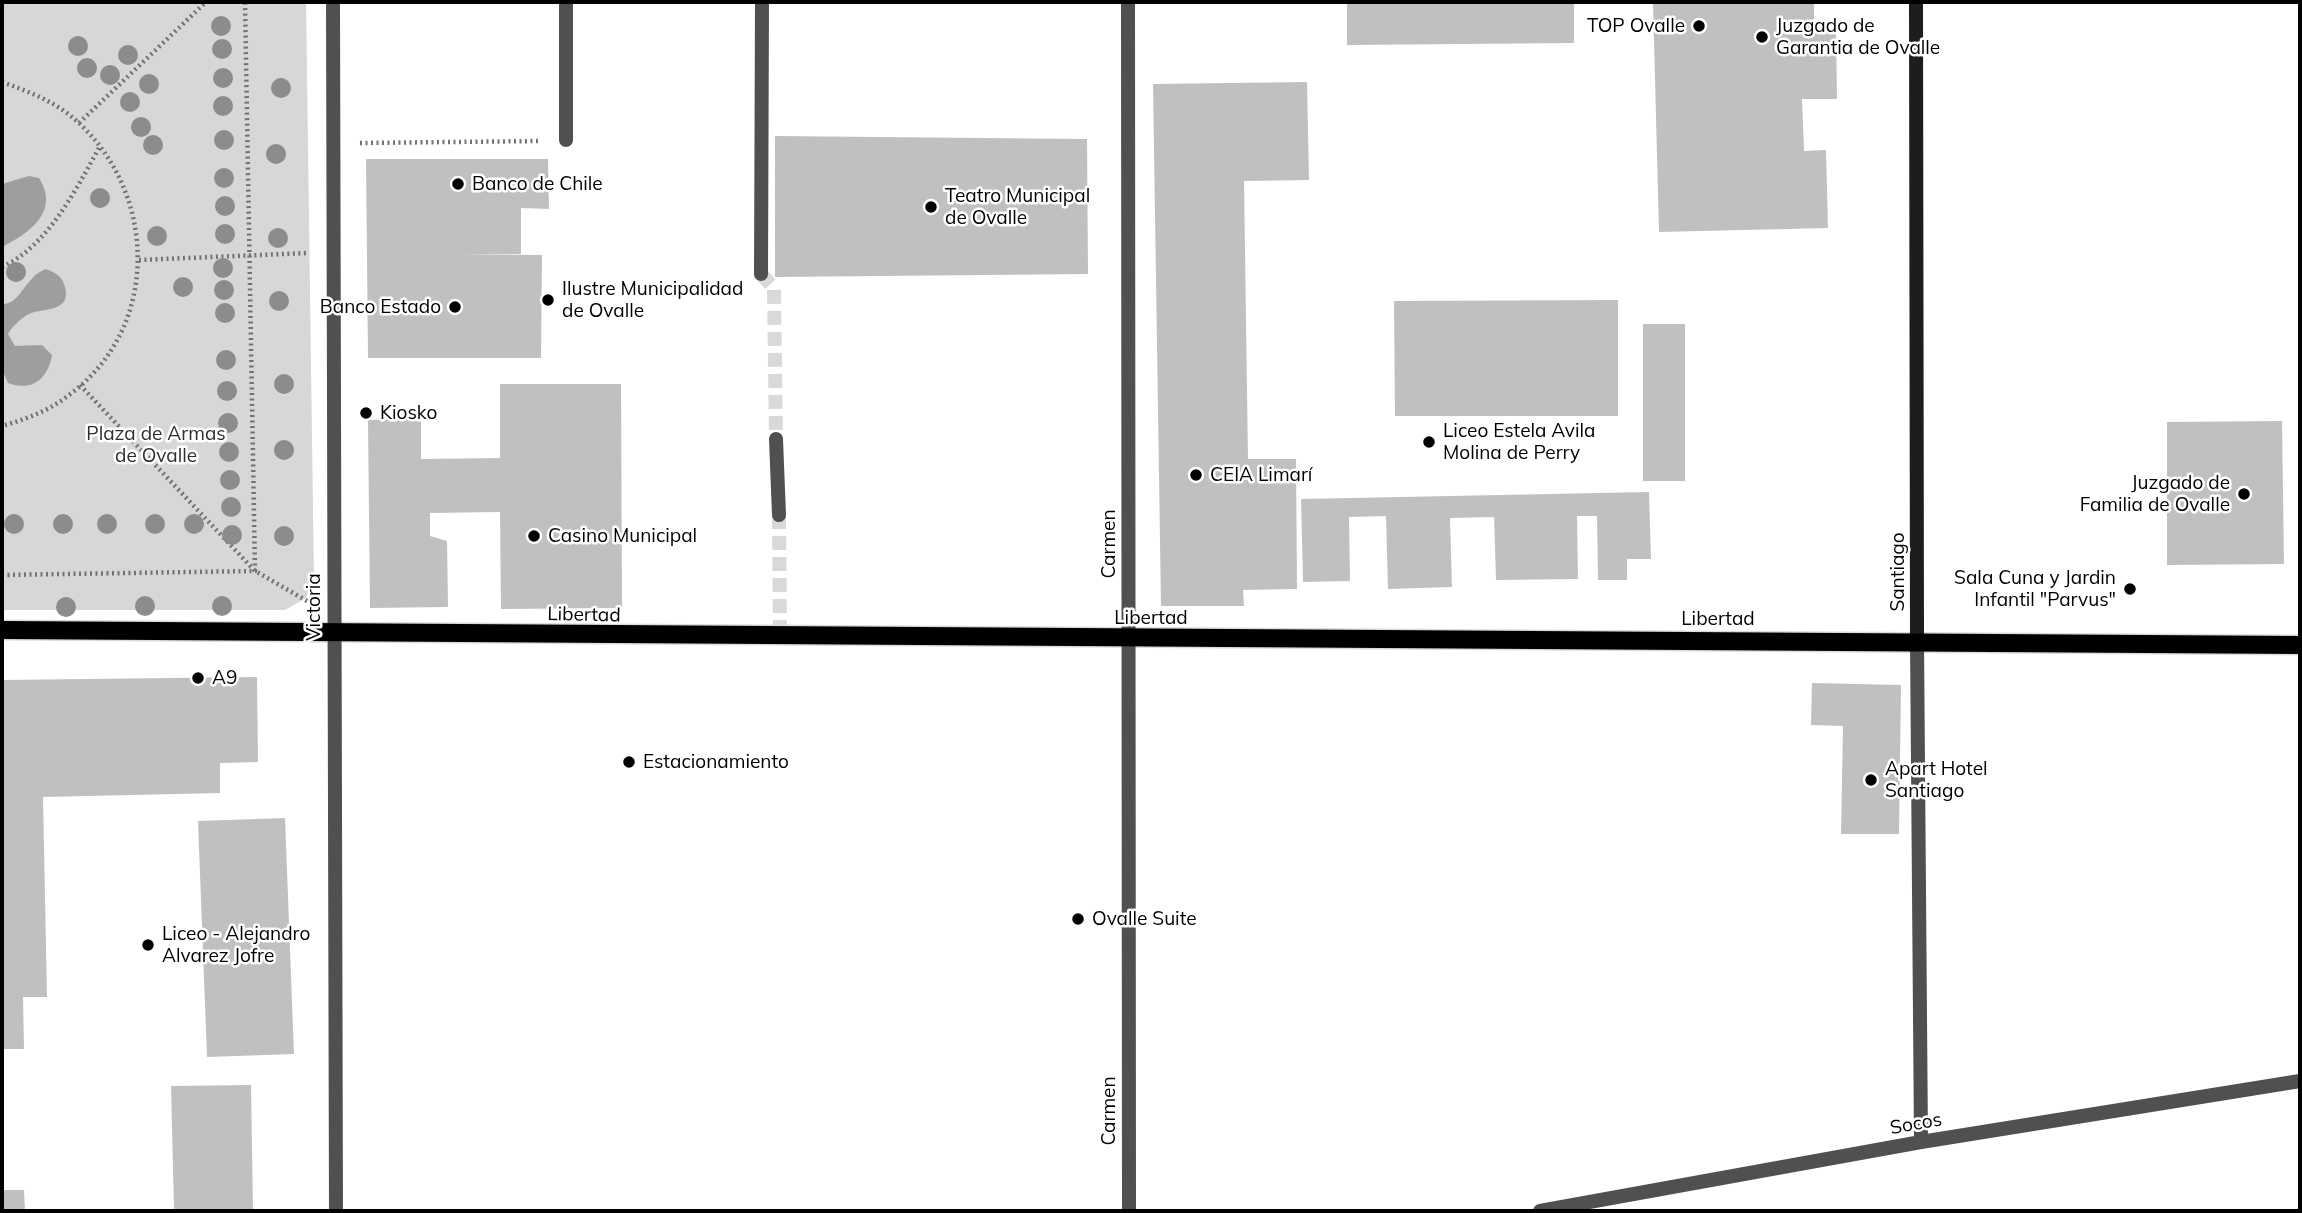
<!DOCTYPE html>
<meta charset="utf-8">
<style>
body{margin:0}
#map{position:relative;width:2302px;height:1213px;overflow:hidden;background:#fff;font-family:Mulish,sans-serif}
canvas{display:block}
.frame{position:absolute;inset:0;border:4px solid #000;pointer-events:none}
</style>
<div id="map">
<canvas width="2302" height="1213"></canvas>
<div class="frame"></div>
</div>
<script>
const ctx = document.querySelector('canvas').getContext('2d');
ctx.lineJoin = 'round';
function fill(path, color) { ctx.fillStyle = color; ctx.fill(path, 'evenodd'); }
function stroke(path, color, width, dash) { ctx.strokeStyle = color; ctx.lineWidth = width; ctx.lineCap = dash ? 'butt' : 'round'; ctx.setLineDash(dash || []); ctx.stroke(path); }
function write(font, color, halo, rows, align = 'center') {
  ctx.font = font + ' Mulish,sans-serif'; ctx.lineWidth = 5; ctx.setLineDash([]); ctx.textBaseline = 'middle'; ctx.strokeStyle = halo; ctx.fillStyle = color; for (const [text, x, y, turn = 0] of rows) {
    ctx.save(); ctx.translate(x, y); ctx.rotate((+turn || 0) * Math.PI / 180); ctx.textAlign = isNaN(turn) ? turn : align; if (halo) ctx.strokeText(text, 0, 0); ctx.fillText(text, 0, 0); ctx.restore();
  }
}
const green = new Path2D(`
 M 2,2 L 306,2 L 314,583 L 306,598 L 285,610 L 2,610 Z`);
const water = new Path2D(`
 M 29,176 L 39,178 C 60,211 30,233 2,247 L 2,184 Z
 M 46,269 C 56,273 62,276 65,287 C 72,314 40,307 27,315 C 19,320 13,326 8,334 L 15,346 L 42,345 L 52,355 C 48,379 32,392 8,383 L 2,369 L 2,304 C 21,305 25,276 46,269 Z`);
const building = new Path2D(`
 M 1347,2 L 1574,2 L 1574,43 L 1347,45 Z
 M 1653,2 L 1814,2 L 1814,29 L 1836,28 L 1837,99 L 1802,99 L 1804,151 L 1826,150 L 1828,228 L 1659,232 Z
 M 1307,82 L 1309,180 L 1244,181 L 1248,459 L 1296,459 L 1297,589 L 1243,590 L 1244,606 L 1161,606 L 1153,84 Z
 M 775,136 L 1087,139 L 1088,274 L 775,277 Z
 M 366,159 L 548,159 L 549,209 L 521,208 L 521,254 L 457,254 L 542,255 L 541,358 L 368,358 Z
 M 1618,300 L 1618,416 L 1395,416 L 1394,301 Z
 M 1643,324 L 1685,324 L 1685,481 L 1643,481 Z
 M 500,384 L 621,384 L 622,608 L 501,609 L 500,512 L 430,513 L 430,536 L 447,541 L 448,607 L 370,608 L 368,420 L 421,419 L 421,459 L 500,458 Z
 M 2282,421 L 2284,564 L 2167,565 L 2167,422 Z
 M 1649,492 L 1651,559 L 1627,559 L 1627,580 L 1598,580 L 1597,516 L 1577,516 L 1578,579 L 1496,580 L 1494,517 L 1450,518 L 1452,587 L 1388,589 L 1386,516 L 1349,517 L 1350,581 L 1303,582 L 1301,499 Z
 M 257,677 L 258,762 L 220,763 L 220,793 L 43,797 L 47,997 L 23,997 L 24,1049 L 2,1049 L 2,680 Z
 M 1812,683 L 1901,685 L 1899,834 L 1841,834 L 1843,726 L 1811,725 Z
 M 285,818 L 294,1054 L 207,1057 L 198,821 Z
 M 251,1085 L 253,1211 L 174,1211 L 171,1086 Z
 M 2,1190 L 24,1190 L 25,1211 L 2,1211 Z`);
const pedestrianTunnel = new Path2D(`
 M 761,274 L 774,288 L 776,439
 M 779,515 L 780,635`);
const path = new Path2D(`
 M 2,82 C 30,92 59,103 81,125 C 158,199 159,329 69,395 C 49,411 26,419 2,426
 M 79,123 L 206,2
 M 360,143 L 540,141
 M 139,260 L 308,253
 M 2,267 C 48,246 77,188 100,146
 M 80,385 L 255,571 L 309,602
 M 2,575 L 255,571 L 245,2`);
const service = new Path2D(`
 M 566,2 L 566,140`);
const pedestrian = new Path2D(`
 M 761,274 L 762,2
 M 776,439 L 779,515`);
const minor = new Path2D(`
 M 1128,2 L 1129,1211`);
const tertiary = new Path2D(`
 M 333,2 L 336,1211
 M 1917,640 L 1921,1142
 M 1540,1211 L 1921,1142 L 2300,1081`);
const secondary = new Path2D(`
 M 1916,2 L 1917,640`);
const primary = new Path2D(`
 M 2,630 L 2300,645`);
const trees = [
 [221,26],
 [78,46],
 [222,49],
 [128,55],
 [87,68],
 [110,75],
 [223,78],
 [149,84],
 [281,88],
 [130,102],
 [223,106],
 [141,127],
 [224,140],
 [153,145],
 [276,154],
 [224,178],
 [100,198],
 [225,206],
 [225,234],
 [157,236],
 [278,238],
 [223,268],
 [16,272],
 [183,287],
 [224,290],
 [279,301],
 [225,313],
 [226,360],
 [284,384],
 [227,391],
 [228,423],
 [284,450],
 [229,452],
 [230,480],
 [231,507],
 [14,524],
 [63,524],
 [107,524],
 [155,524],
 [194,524],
 [232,535],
 [284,536],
 [145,606],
 [222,606],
 [66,607]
];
const markers = [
 [1699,26,7,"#000"],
 [1762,37,7,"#000"],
 [458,184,7,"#000"],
 [931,207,7,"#000"],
 [548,300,7,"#000"],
 [455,307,7,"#000"],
 [366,413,7,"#000"],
 [1429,442,7,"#000"],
 [1196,475,7,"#000"],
 [2244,494,7,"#000"],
 [534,536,7,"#000"],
 [2130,589,7,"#000"],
 [198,678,7,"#000"],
 [629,762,7,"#000"],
 [1871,780,7,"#000"],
 [1078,919,7,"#000"],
 [148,945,7,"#000"]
];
const poiNames = [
 ["TOP Ovalle",1685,26,"right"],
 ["Juzgado de",1776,26],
 ["Garantia de Ovalle",1776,48],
 ["Banco de Chile",472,184],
 ["Teatro Municipal",945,196],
 ["de Ovalle",945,218],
 ["Ilustre Municipalidad",562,289],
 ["de Ovalle",562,311],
 ["Banco Estado",441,307,"right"],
 ["Kiosko",380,413],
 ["Liceo Estela Avila",1443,431],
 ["Molina de Perry",1443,453],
 ["CEIA Limarí",1210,475],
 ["Juzgado de",2230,483,"right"],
 ["Familia de Ovalle",2230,505,"right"],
 ["Casino Municipal",548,536],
 ["Sala Cuna y Jardin",2116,578,"right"],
 ["Infantil \"Parvus\"",2116,600,"right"],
 ["A9",212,678],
 ["Estacionamiento",643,762],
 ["Apart Hotel",1885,769],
 ["Santiago",1885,791],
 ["Ovalle Suite",1092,919],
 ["Liceo - Alejandro",162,934],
 ["Alvarez Jofre",162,956]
];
const parkNames = [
 ["Plaza de Armas",156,434],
 ["de Ovalle",156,456]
];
const streetNames = [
 ["Carmen",1109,544,-90],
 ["Santiago",1898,572,-90],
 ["Victoria",314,607,-90],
 ["Libertad",584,615,1],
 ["Libertad",1151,618],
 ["Libertad",1718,619],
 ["Carmen",1109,1111,-90],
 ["Socos",1916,1124,-10]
];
fill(green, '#d7d7d7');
fill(water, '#9e9e9e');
fill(building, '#c0c0c0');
stroke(pedestrianTunnel, '#d9d9d9', 14, [14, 7]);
stroke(primary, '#dbdbdb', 21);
stroke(path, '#727272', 4.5, [2, 3.5]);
stroke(service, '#505050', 14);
stroke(pedestrian, '#505050', 14);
stroke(minor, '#505050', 14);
stroke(tertiary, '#505050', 14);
stroke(secondary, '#1d1d1d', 14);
stroke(primary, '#000', 18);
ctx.fillStyle = '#8c8c8c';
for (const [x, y] of trees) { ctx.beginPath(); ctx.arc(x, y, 10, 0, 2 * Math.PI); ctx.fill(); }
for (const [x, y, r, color] of markers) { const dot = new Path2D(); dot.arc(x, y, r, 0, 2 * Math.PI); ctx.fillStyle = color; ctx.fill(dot); stroke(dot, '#fff', 2.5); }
write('19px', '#000', '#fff', poiNames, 'left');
write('19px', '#2e2e2e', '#fff', parkNames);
write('19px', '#000', '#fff', streetNames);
</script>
